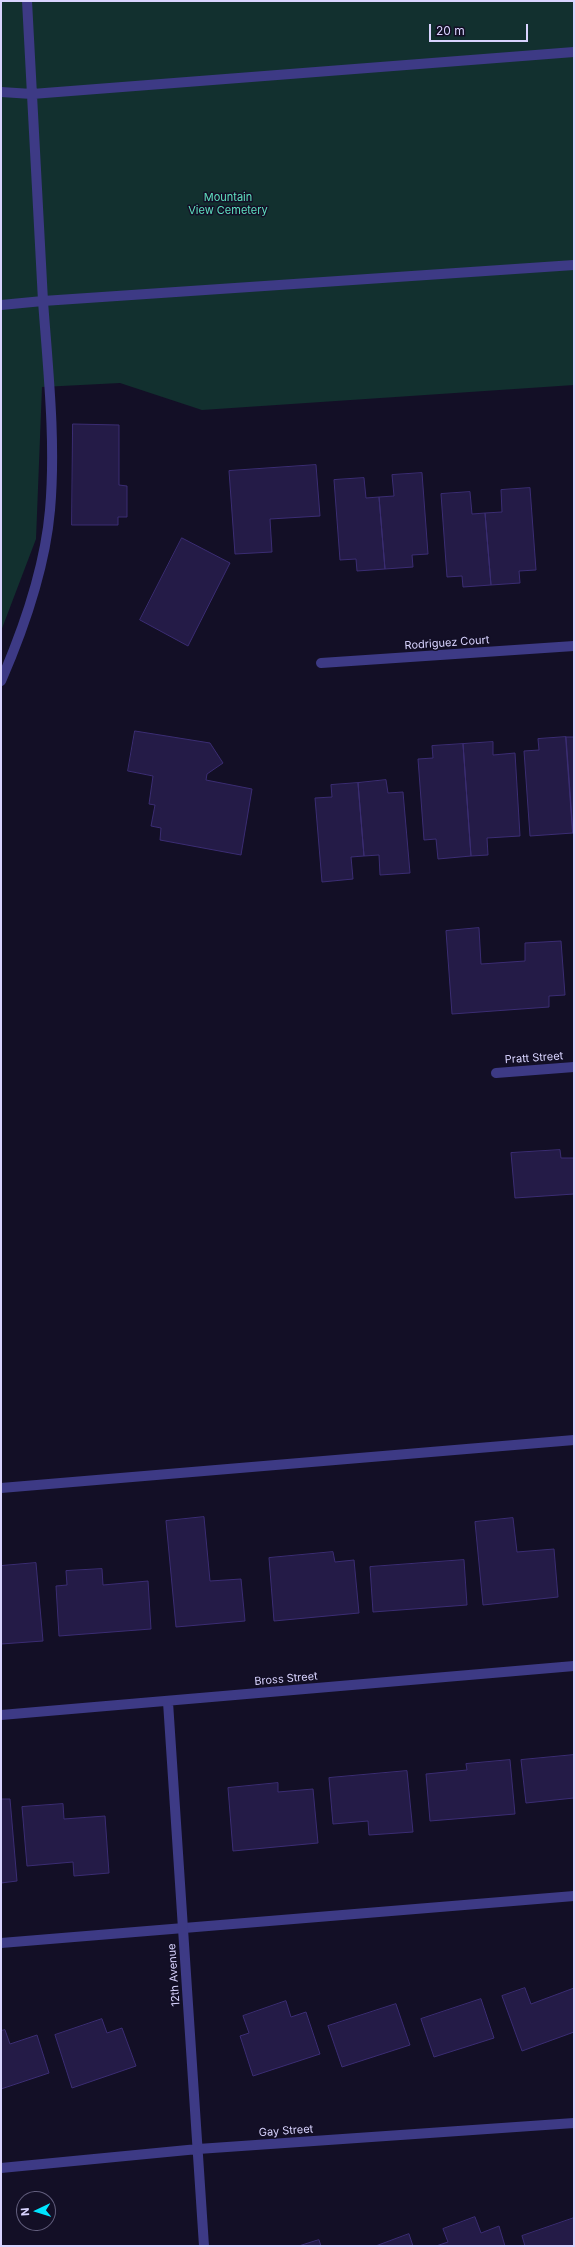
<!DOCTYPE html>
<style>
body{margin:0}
#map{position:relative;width:575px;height:2247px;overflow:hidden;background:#130f26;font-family:Inter,sans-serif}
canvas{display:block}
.frame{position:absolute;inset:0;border:2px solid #d9d4ff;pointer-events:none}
.north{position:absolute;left:16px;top:2191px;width:40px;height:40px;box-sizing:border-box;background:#130f26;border:1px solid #625e7d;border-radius:50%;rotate:266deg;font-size:11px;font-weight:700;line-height:16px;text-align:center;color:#d9d4ff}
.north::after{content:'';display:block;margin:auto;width:14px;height:18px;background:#00e5ff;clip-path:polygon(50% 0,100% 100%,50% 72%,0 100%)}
.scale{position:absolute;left:429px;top:24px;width:99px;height:18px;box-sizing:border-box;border:2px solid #d9d4ff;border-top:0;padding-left:5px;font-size:12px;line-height:14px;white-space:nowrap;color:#d9d4ff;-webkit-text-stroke:3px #130f26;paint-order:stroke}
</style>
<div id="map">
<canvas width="575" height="2247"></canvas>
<div class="frame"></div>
<div class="north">N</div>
<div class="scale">20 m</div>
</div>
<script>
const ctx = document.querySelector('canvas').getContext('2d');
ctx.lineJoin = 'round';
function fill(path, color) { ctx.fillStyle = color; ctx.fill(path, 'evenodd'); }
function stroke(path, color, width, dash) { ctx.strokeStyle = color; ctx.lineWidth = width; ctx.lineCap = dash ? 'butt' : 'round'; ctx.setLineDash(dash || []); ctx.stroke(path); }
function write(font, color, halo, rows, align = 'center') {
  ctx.font = font + ' Inter,sans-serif'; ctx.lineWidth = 3; ctx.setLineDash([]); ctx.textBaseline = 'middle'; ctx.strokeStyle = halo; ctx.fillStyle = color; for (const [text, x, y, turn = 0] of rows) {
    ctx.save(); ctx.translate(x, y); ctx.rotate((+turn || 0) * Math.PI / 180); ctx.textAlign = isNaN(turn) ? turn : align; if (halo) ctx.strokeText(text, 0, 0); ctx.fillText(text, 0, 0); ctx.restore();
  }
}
const green = new Path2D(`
 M 1,1 L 574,1 L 574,385 L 202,410 L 120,383 L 42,387 L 36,539 L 1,631 Z`);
const building = new Path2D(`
 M 73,424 L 119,425 L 119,485 L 127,486 L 127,517 L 118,517 L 118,525 L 72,525 Z
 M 316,465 L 320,516 L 270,519 L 272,552 L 235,554 L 229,471 Z
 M 422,473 L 428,554 L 412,555 L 413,567 L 385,569 L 379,497 L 394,496 L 392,475 Z
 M 364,478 L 366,498 L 379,497 L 385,569 L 357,571 L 356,559 L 340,560 L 334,480 Z
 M 530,488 L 536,570 L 519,571 L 520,583 L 491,585 L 485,513 L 502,512 L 501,490 Z
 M 470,492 L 472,514 L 485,513 L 491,585 L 463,587 L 462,576 L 447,577 L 441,494 Z
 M 182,538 L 230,563 L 188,646 L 140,620 Z
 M 135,731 L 210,743 L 223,763 L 207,774 L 206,780 L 252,789 L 241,855 L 160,840 L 161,828 L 151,826 L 155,805 L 149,804 L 153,776 L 128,771 Z
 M 566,737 L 573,833 L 530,836 L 524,751 L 539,750 L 538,739 Z
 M 566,737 L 574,737 L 574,833 L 573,833 Z
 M 493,742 L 493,755 L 515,753 L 520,836 L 487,838 L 488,855 L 471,856 L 463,744 Z
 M 463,744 L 471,856 L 438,859 L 436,839 L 424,840 L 418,759 L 433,758 L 432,746 Z
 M 386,780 L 388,793 L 403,792 L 410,873 L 380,875 L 379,855 L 364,856 L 358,783 Z
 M 358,783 L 364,856 L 351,857 L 353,879 L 322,882 L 315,798 L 332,797 L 331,785 Z
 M 479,928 L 481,964 L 525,961 L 525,943 L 561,941 L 565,995 L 549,996 L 549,1007 L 452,1014 L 446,931 Z
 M 560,1150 L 561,1158 L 574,1158 L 574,1194 L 515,1198 L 511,1153 Z
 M 204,1517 L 210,1581 L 241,1579 L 245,1621 L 176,1627 L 166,1521 Z
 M 513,1518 L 517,1552 L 554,1549 L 558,1597 L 483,1605 L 475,1522 Z
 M 333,1552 L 335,1562 L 354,1560 L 359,1613 L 274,1621 L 269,1558 Z
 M 464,1560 L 467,1605 L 373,1612 L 370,1567 Z
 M 36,1563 L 43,1641 L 1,1644 L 1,1566 Z
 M 102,1569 L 103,1585 L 148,1581 L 151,1629 L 59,1636 L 56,1586 L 67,1585 L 66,1571 Z
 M 574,1755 L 574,1798 L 526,1803 L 521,1760 Z
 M 510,1760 L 515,1814 L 430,1821 L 426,1774 L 467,1770 L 466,1764 Z
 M 407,1771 L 413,1832 L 369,1835 L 368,1821 L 333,1824 L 329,1778 Z
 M 278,1783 L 278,1792 L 313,1789 L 318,1843 L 233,1851 L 228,1788 Z
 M 1,1799 L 10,1799 L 17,1881 L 1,1883 Z
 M 63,1804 L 64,1819 L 105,1816 L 109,1873 L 74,1876 L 73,1862 L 27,1866 L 22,1807 Z
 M 525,1988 L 531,2004 L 574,1988 L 574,2032 L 522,2051 L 502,1996 Z
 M 481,1999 L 494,2038 L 434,2057 L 421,2019 Z
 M 286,2001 L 291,2017 L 306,2012 L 320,2054 L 253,2076 L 240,2036 L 249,2033 L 243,2016 Z
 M 396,2004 L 410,2045 L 342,2067 L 328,2026 Z
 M 102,2019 L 107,2033 L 122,2028 L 136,2066 L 72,2088 L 55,2035 Z
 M 5,2030 L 10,2044 L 37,2035 L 49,2073 L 1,2089 L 1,2031 Z
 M 475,2217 L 481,2233 L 499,2226 L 505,2246 L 436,2246 L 448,2242 L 443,2229 Z
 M 574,2218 L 574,2246 L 525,2246 L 522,2236 Z
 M 409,2234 L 413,2246 L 376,2246 Z
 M 319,2240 L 321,2246 L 299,2246 Z`);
const service = new Path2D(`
 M 27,1 L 43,301 L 574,265
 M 1,92 L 32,94 L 574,52
 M 1,305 L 43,301 C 48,370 56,441 50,510 C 45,568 24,628 1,681
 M 1,1488 L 574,1440
 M 1,1943 L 574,1896`);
const minor = new Path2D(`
 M 321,663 L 574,646
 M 496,1073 L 574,1067
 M 168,1702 L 204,2246
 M 1,1715 L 574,1666
 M 1,2168 L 198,2149 L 574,2123`);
const parkNames = [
 ["Mountain",228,198],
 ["View Cemetery",228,211]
];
const streetNames = [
 ["Rodriguez Court",447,643,-4],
 ["Pratt Street",534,1058,-4],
 ["Bross Street",286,1679,-5],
 ["12th Avenue",174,1975,-94],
 ["Gay Street",286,2131,-4]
];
fill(green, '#12302f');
fill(building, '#241b47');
stroke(building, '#3b2d73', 1);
stroke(service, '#3d3a85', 10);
stroke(minor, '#3d3a85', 10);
write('11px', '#5fe0c0', '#130f26', parkNames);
write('11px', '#d9d4ff', '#130f26', streetNames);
</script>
